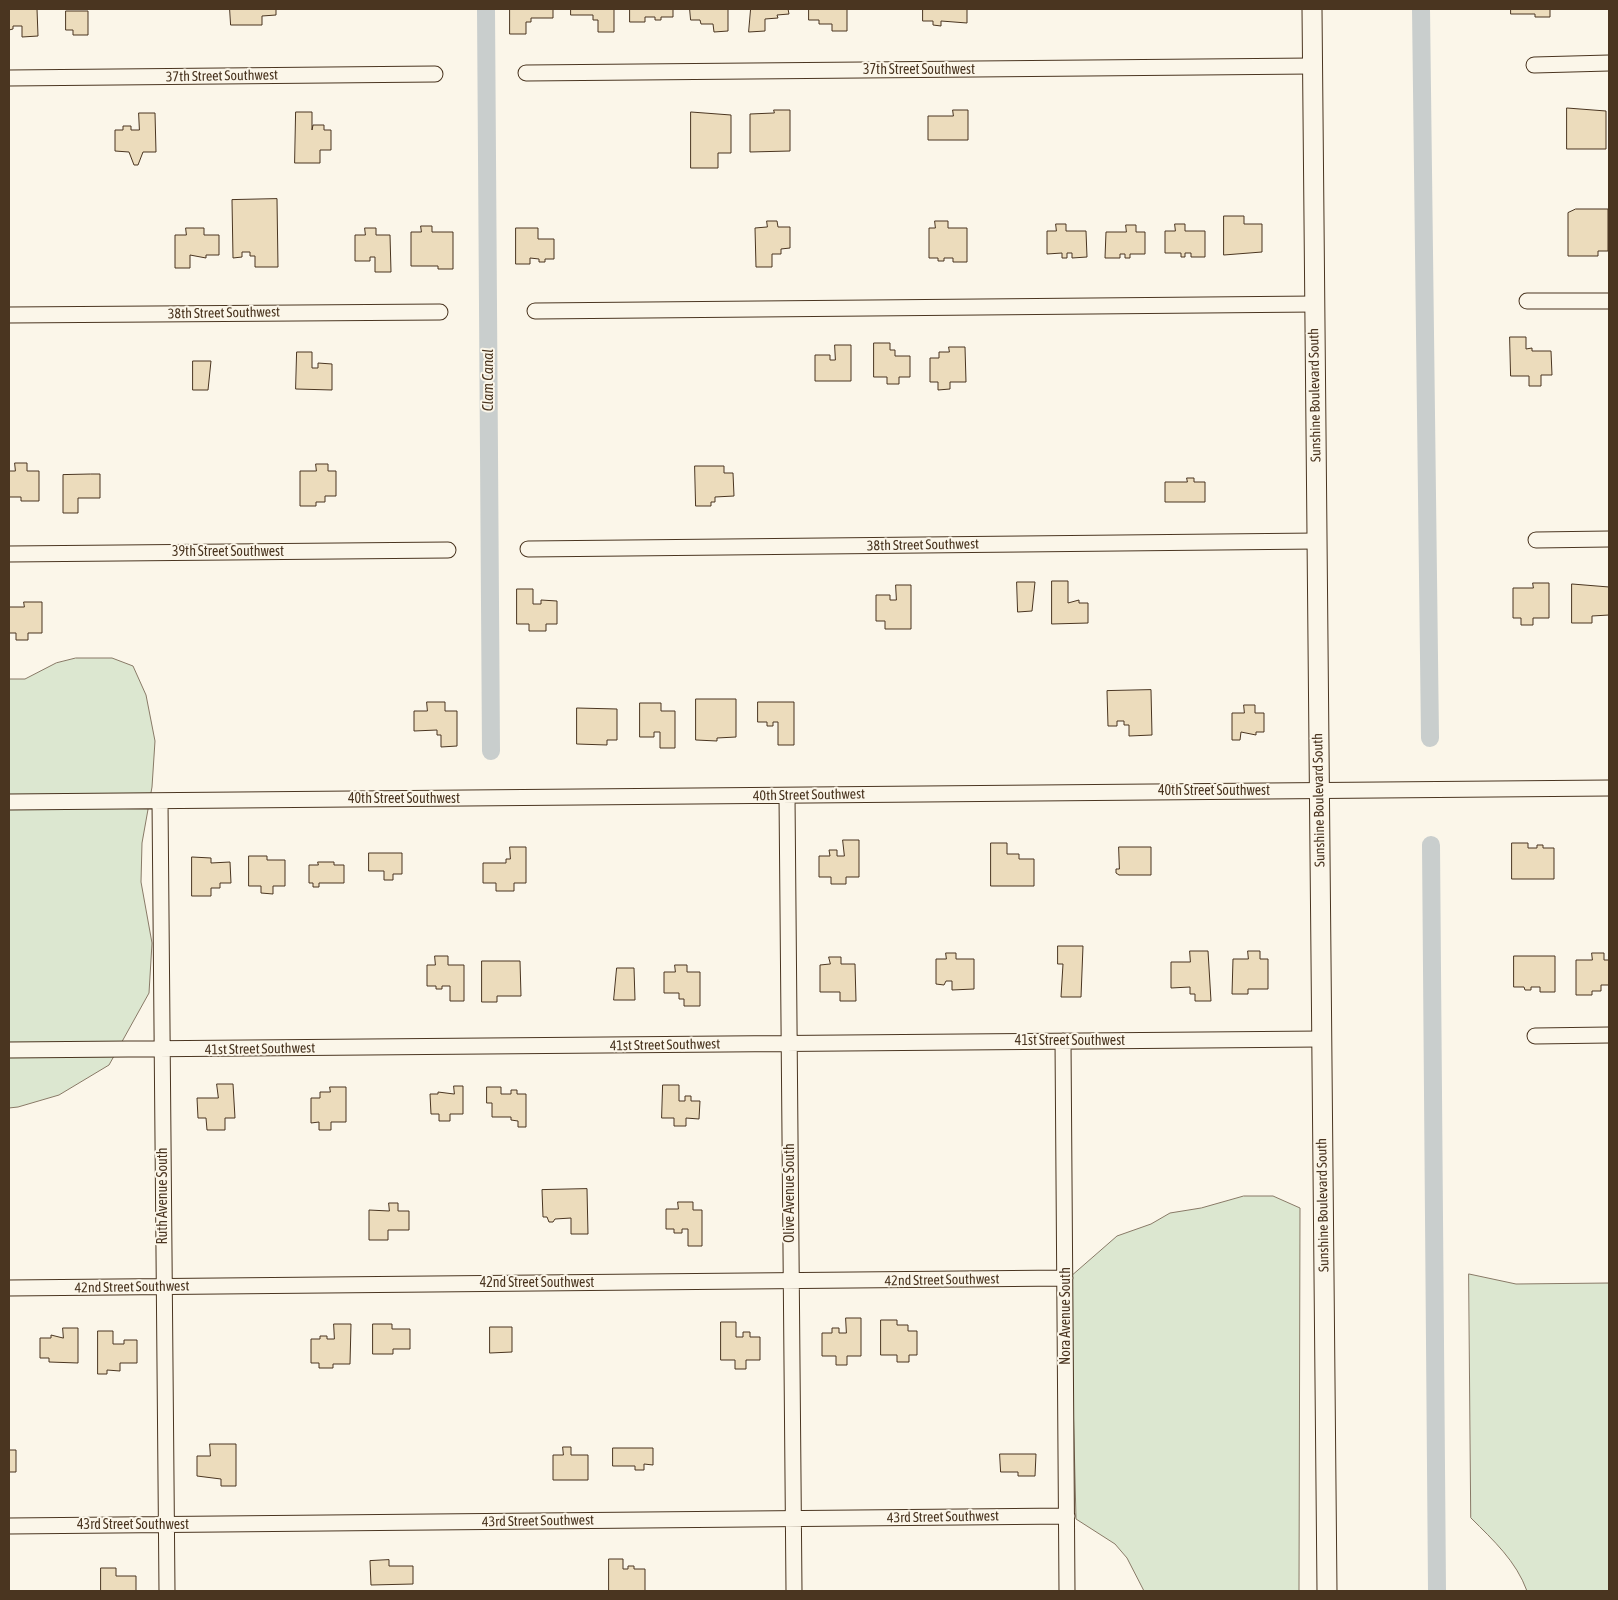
<!DOCTYPE html>
<style>
body{margin:0}
#map{position:relative;width:1618px;height:1600px;overflow:hidden;background:#fbf6e9;font-family:"Asap Condensed",sans-serif}
canvas{display:block}
.frame{position:absolute;inset:0;border:10px solid #4a3520;pointer-events:none}
</style>
<div id="map">
<canvas width="1618" height="1600"></canvas>
<div class="frame"></div>
</div>
<script>
const ctx = document.querySelector('canvas').getContext('2d');
ctx.lineJoin = 'round';
function fill(path, color) { ctx.fillStyle = color; ctx.fill(path, 'evenodd'); }
function stroke(path, color, width, dash) { ctx.strokeStyle = color; ctx.lineWidth = width; ctx.lineCap = dash ? 'butt' : 'round'; ctx.setLineDash(dash || []); ctx.stroke(path); }
function write(font, color, halo, rows, align = 'center') {
  ctx.font = font + ' "Asap Condensed",sans-serif'; ctx.lineWidth = 4; ctx.setLineDash([]); ctx.textBaseline = 'middle'; ctx.strokeStyle = halo; ctx.fillStyle = color; for (const [text, x, y, turn = 0] of rows) {
    ctx.save(); ctx.translate(x, y); ctx.rotate((+turn || 0) * Math.PI / 180); ctx.textAlign = isNaN(turn) ? turn : align; if (halo) ctx.strokeText(text, 0, 0); ctx.fillText(text, 0, 0); ctx.restore();
  }
}
const green = new Path2D(`
 M 76,658 L 112,658 L 133,666 L 146,695 L 155,741 L 152,787 L 142,843 L 141,882 L 152,943 L 149,993 L 109,1065 L 59,1095 L 18,1107 L 9,1108 L 9,679 L 25,679 L 56,663 Z
 M 1244,1196 L 1273,1196 L 1300,1208 L 1299,1591 L 1144,1591 L 1127,1558 L 1115,1544 L 1076,1519 L 1070,1277 L 1117,1236 L 1151,1224 L 1170,1213 L 1201,1208 Z
 M 1469,1274 L 1516,1284 L 1609,1283 L 1609,1591 L 1527,1591 C 1516,1561 1494,1541 1471,1518 Z`);
const canal = new Path2D(`
 M 486,9 L 491,751
 M 1421,9 L 1430,738
 M 1431,845 L 1437,1591`);
const building = new Path2D(`
 M 9,9 L 37,9 L 38,36 L 22,37 L 22,26 L 13,26 L 13,29 L 9,30 Z
 M 230,9 L 276,9 L 276,15 L 262,16 L 262,25 L 231,25 Z
 M 510,9 L 553,9 L 553,18 L 531,18 L 531,22 L 526,22 L 526,34 L 510,34 Z
 M 571,9 L 614,9 L 614,32 L 598,32 L 598,20 L 593,20 L 593,15 L 571,15 Z
 M 630,9 L 673,9 L 673,17 L 661,17 L 661,20 L 655,20 L 655,17 L 645,17 L 645,22 L 630,22 Z
 M 690,9 L 728,9 L 728,31 L 714,32 L 713,24 L 701,24 L 700,20 L 691,20 Z
 M 751,9 L 788,9 L 789,14 L 777,15 L 778,18 L 765,19 L 765,31 L 749,32 Z
 M 809,9 L 847,9 L 847,31 L 832,31 L 832,24 L 819,24 L 819,20 L 809,20 Z
 M 923,9 L 967,9 L 967,23 L 941,21 L 941,26 L 933,25 L 933,21 L 923,21 Z
 M 1511,9 L 1550,9 L 1550,17 L 1535,17 L 1535,14 L 1511,14 Z
 M 66,11 L 88,11 L 88,35 L 73,35 L 73,30 L 66,30 Z
 M 1567,108 L 1606,111 L 1606,149 L 1567,149 Z
 M 774,110 L 790,110 L 790,151 L 750,152 L 750,114 L 774,113 Z
 M 953,110 L 968,110 L 968,140 L 928,140 L 928,116 L 953,116 Z
 M 296,112 L 312,112 L 312,130 L 313,125 L 324,125 L 324,130 L 331,130 L 331,150 L 320,150 L 320,163 L 295,163 Z
 M 691,112 L 731,115 L 731,153 L 718,153 L 718,168 L 691,168 Z
 M 139,113 L 155,113 L 156,152 L 143,152 L 138,165 L 134,165 L 129,152 L 115,151 L 115,130 L 123,130 L 123,126 L 131,126 L 131,130 L 139,130 Z
 M 277,199 L 278,267 L 255,267 L 255,256 L 250,256 L 250,252 L 242,252 L 242,257 L 233,258 L 232,200 Z
 M 1576,209 L 1608,209 L 1608,251 L 1598,251 L 1598,256 L 1568,256 L 1568,213 Z
 M 1224,216 L 1244,216 L 1244,224 L 1262,224 L 1262,252 L 1224,255 Z
 M 767,221 L 777,221 L 778,227 L 790,227 L 790,248 L 781,249 L 781,254 L 772,254 L 772,267 L 756,267 L 755,228 L 767,227 Z
 M 935,221 L 948,221 L 948,228 L 967,228 L 967,262 L 953,262 L 953,258 L 944,258 L 944,261 L 938,261 L 938,258 L 929,258 L 929,228 L 935,228 Z
 M 1056,224 L 1066,224 L 1066,231 L 1086,231 L 1087,257 L 1072,258 L 1072,253 L 1067,253 L 1067,258 L 1062,258 L 1062,253 L 1047,254 L 1047,231 L 1056,231 Z
 M 1175,224 L 1185,224 L 1185,231 L 1205,231 L 1205,257 L 1191,257 L 1191,253 L 1185,253 L 1185,257 L 1181,257 L 1181,253 L 1165,253 L 1165,231 L 1175,231 Z
 M 1126,225 L 1136,225 L 1136,232 L 1145,232 L 1145,254 L 1130,254 L 1130,258 L 1125,258 L 1125,254 L 1120,254 L 1120,258 L 1105,258 L 1106,232 L 1126,232 Z
 M 421,226 L 432,226 L 432,232 L 453,232 L 453,269 L 438,269 L 438,266 L 411,266 L 411,232 L 421,232 Z
 M 186,228 L 204,228 L 204,235 L 219,235 L 219,255 L 206,255 L 206,258 L 190,255 L 190,268 L 175,268 L 175,235 L 186,235 Z
 M 365,228 L 376,228 L 376,235 L 390,235 L 391,272 L 375,272 L 375,257 L 370,257 L 370,261 L 355,261 L 355,235 L 365,235 Z
 M 516,228 L 538,228 L 538,239 L 554,239 L 554,259 L 545,259 L 545,262 L 539,262 L 539,259 L 530,258 L 530,264 L 516,264 Z
 M 1510,337 L 1526,337 L 1526,349 L 1532,348 L 1532,351 L 1551,351 L 1552,375 L 1541,375 L 1541,386 L 1529,386 L 1529,376 L 1511,376 Z
 M 874,343 L 890,343 L 890,350 L 895,350 L 895,356 L 910,356 L 910,377 L 899,377 L 899,384 L 887,384 L 887,377 L 874,377 Z
 M 835,345 L 851,345 L 851,381 L 815,381 L 815,355 L 830,355 L 830,360 L 835,360 Z
 M 949,347 L 965,347 L 966,382 L 950,382 L 950,389 L 938,390 L 938,382 L 930,382 L 930,358 L 939,358 L 939,352 L 949,352 Z
 M 297,352 L 312,352 L 312,368 L 318,368 L 318,363 L 332,364 L 332,390 L 296,389 Z
 M 193,361 L 211,361 L 208,390 L 193,390 Z
 M 15,463 L 27,463 L 27,471 L 39,471 L 39,501 L 21,501 L 21,497 L 9,497 L 9,471 L 15,471 Z
 M 316,464 L 328,464 L 328,471 L 336,471 L 336,496 L 325,496 L 325,502 L 316,502 L 316,506 L 300,506 L 300,471 L 316,471 Z
 M 695,466 L 724,466 L 724,473 L 733,473 L 734,496 L 715,497 L 715,502 L 711,502 L 711,506 L 696,506 Z
 M 91,474 L 100,474 L 100,498 L 78,498 L 78,513 L 63,513 L 63,475 Z
 M 1187,478 L 1194,478 L 1194,482 L 1205,482 L 1205,502 L 1165,502 L 1165,482 L 1187,482 Z
 M 1052,581 L 1068,581 L 1068,603 L 1079,600 L 1079,603 L 1088,603 L 1088,623 L 1052,624 Z
 M 1017,582 L 1035,582 L 1032,611 L 1018,612 Z
 M 1533,583 L 1549,583 L 1549,618 L 1533,618 L 1533,625 L 1521,625 L 1521,618 L 1513,618 L 1513,588 L 1533,588 Z
 M 1572,584 L 1609,587 L 1609,615 L 1592,616 L 1592,623 L 1572,623 Z
 M 896,585 L 911,585 L 911,629 L 885,629 L 885,621 L 876,621 L 876,595 L 890,595 L 890,600 L 896,600 Z
 M 517,589 L 533,589 L 533,604 L 541,604 L 541,600 L 557,601 L 557,624 L 546,624 L 546,631 L 529,631 L 529,624 L 517,624 Z
 M 24,602 L 42,602 L 42,633 L 28,633 L 28,640 L 16,640 L 16,633 L 9,633 L 9,607 L 24,607 Z
 M 1151,690 L 1152,735 L 1129,736 L 1129,725 L 1124,725 L 1124,721 L 1117,721 L 1117,726 L 1108,726 L 1107,691 Z
 M 696,699 L 736,699 L 736,737 L 717,738 L 717,741 L 696,740 Z
 M 427,702 L 445,702 L 445,711 L 457,711 L 457,746 L 441,747 L 441,735 L 437,735 L 437,730 L 414,731 L 414,711 L 427,711 Z
 M 758,702 L 794,702 L 794,745 L 778,745 L 778,722 L 773,722 L 773,726 L 767,726 L 767,722 L 758,722 Z
 M 640,703 L 661,703 L 661,711 L 675,711 L 675,748 L 660,748 L 660,732 L 654,732 L 654,737 L 640,737 Z
 M 1244,705 L 1255,705 L 1255,713 L 1264,713 L 1264,732 L 1256,732 L 1256,735 L 1241,732 L 1240,740 L 1232,740 L 1232,713 L 1244,713 Z
 M 577,708 L 617,709 L 617,740 L 607,740 L 607,745 L 577,744 Z
 M 843,840 L 859,840 L 859,877 L 846,877 L 846,884 L 831,884 L 831,877 L 819,877 L 819,856 L 830,856 L 829,850 L 837,850 L 837,856 L 844,856 Z
 M 991,843 L 1007,843 L 1007,854 L 1019,854 L 1019,859 L 1034,859 L 1034,886 L 991,886 Z
 M 1512,843 L 1528,843 L 1528,848 L 1537,848 L 1537,845 L 1543,845 L 1543,848 L 1554,848 L 1554,879 L 1512,879 Z
 M 510,847 L 526,847 L 526,883 L 514,883 L 514,891 L 496,891 L 496,883 L 483,883 L 483,863 L 506,863 L 506,859 L 510,859 Z
 M 1119,847 L 1151,847 L 1151,875 L 1119,875 L 1116,873 L 1116,869 L 1119,869 Z
 M 369,853 L 402,853 L 402,874 L 393,874 L 393,880 L 384,880 L 384,871 L 369,871 Z
 M 249,856 L 267,856 L 267,860 L 285,860 L 285,886 L 273,886 L 273,894 L 261,893 L 261,886 L 249,886 Z
 M 192,857 L 211,858 L 211,863 L 230,862 L 231,883 L 220,883 L 220,888 L 211,888 L 211,896 L 192,896 Z
 M 318,862 L 334,862 L 334,865 L 344,865 L 344,883 L 319,883 L 319,887 L 313,887 L 313,883 L 309,883 L 309,865 L 318,865 Z
 M 1058,946 L 1083,946 L 1081,997 L 1061,997 L 1063,964 L 1058,964 Z
 M 1190,951 L 1208,951 L 1211,1001 L 1195,1001 L 1195,994 L 1190,994 L 1190,987 L 1171,988 L 1171,962 L 1190,962 Z
 M 1248,951 L 1260,951 L 1260,959 L 1268,959 L 1268,989 L 1248,989 L 1248,994 L 1232,994 L 1233,959 L 1248,959 Z
 M 946,953 L 956,953 L 956,959 L 974,959 L 974,989 L 952,990 L 952,981 L 946,981 L 944,985 L 936,984 L 936,959 L 946,959 Z
 M 1592,953 L 1604,953 L 1604,960 L 1609,960 L 1609,985 L 1601,985 L 1601,991 L 1592,991 L 1592,995 L 1576,995 L 1576,960 L 1592,960 Z
 M 435,956 L 448,956 L 448,965 L 464,965 L 464,1001 L 450,1001 L 450,986 L 442,986 L 442,989 L 436,989 L 436,986 L 427,986 L 427,965 L 435,965 Z
 M 1514,956 L 1555,956 L 1555,992 L 1540,992 L 1540,987 L 1531,987 L 1531,990 L 1525,990 L 1524,987 L 1514,987 Z
 M 829,957 L 841,957 L 841,964 L 855,964 L 856,1001 L 840,1001 L 840,992 L 820,992 L 820,965 L 830,964 Z
 M 482,961 L 520,961 L 521,996 L 497,996 L 497,1002 L 482,1002 Z
 M 675,965 L 687,965 L 687,972 L 700,972 L 700,1006 L 684,1006 L 684,999 L 679,999 L 679,993 L 664,993 L 664,972 L 675,972 Z
 M 617,968 L 634,968 L 635,1000 L 614,1000 Z
 M 217,1084 L 233,1084 L 235,1118 L 225,1118 L 225,1130 L 207,1130 L 206,1118 L 198,1118 L 197,1098 L 218,1098 Z
 M 663,1085 L 679,1085 L 679,1101 L 685,1101 L 685,1096 L 691,1096 L 691,1101 L 700,1101 L 699,1119 L 686,1118 L 686,1126 L 674,1126 L 674,1118 L 662,1118 Z
 M 454,1086 L 463,1086 L 463,1114 L 450,1114 L 450,1121 L 439,1121 L 439,1114 L 431,1114 L 430,1094 L 438,1094 L 438,1092 L 454,1094 Z
 M 330,1087 L 346,1087 L 346,1122 L 331,1122 L 331,1130 L 319,1130 L 319,1122 L 311,1123 L 311,1098 L 320,1098 L 320,1092 L 330,1092 Z
 M 487,1087 L 501,1087 L 501,1094 L 511,1094 L 511,1090 L 517,1090 L 517,1094 L 526,1094 L 526,1127 L 518,1127 L 518,1121 L 511,1120 L 511,1117 L 492,1117 L 492,1103 L 487,1103 Z
 M 587,1189 L 588,1234 L 571,1234 L 571,1218 L 555,1219 L 553,1222 L 549,1222 L 547,1217 L 543,1217 L 542,1190 Z
 M 678,1202 L 693,1202 L 693,1210 L 702,1210 L 702,1246 L 688,1246 L 688,1229 L 682,1229 L 682,1233 L 674,1233 L 674,1229 L 666,1229 L 666,1209 L 678,1209 Z
 M 389,1203 L 398,1203 L 398,1211 L 409,1211 L 409,1230 L 388,1230 L 388,1240 L 369,1240 L 369,1210 L 389,1211 Z
 M 846,1318 L 861,1318 L 861,1356 L 847,1356 L 847,1365 L 836,1365 L 836,1356 L 822,1356 L 822,1333 L 832,1333 L 832,1328 L 839,1328 L 839,1333 L 846,1333 Z
 M 881,1320 L 897,1320 L 897,1325 L 908,1325 L 908,1331 L 917,1331 L 917,1355 L 909,1355 L 909,1362 L 897,1362 L 897,1355 L 881,1355 Z
 M 721,1322 L 736,1322 L 736,1337 L 743,1337 L 743,1332 L 750,1332 L 750,1337 L 760,1337 L 760,1360 L 746,1360 L 746,1369 L 735,1369 L 735,1360 L 721,1360 Z
 M 334,1324 L 351,1324 L 350,1364 L 333,1364 L 333,1368 L 319,1368 L 319,1363 L 311,1363 L 311,1339 L 320,1339 L 320,1336 L 327,1336 L 327,1339 L 334,1339 Z
 M 373,1324 L 392,1324 L 392,1329 L 410,1329 L 410,1349 L 393,1349 L 393,1354 L 373,1354 Z
 M 490,1327 L 512,1327 L 512,1352 L 490,1353 Z
 M 63,1328 L 78,1328 L 78,1363 L 49,1362 L 49,1358 L 40,1358 L 40,1338 L 51,1338 L 51,1335 L 63,1338 Z
 M 98,1331 L 113,1331 L 113,1344 L 124,1344 L 124,1340 L 137,1340 L 137,1363 L 120,1363 L 120,1371 L 107,1370 L 107,1374 L 98,1374 Z
 M 210,1444 L 236,1444 L 236,1486 L 221,1486 L 221,1479 L 197,1476 L 197,1456 L 210,1456 Z
 M 563,1447 L 571,1447 L 571,1455 L 588,1455 L 588,1480 L 553,1480 L 553,1455 L 563,1455 Z
 M 613,1448 L 653,1448 L 653,1465 L 644,1464 L 644,1470 L 635,1470 L 635,1466 L 613,1466 Z
 M 9,1450 L 16,1450 L 16,1472 L 9,1472 Z
 M 1000,1454 L 1036,1454 L 1035,1476 L 1018,1476 L 1018,1472 L 1001,1472 Z
 M 609,1559 L 623,1559 L 623,1569 L 628,1569 L 628,1566 L 634,1566 L 634,1569 L 645,1569 L 645,1591 L 609,1591 Z
 M 389,1560 L 389,1566 L 413,1566 L 413,1584 L 371,1585 L 370,1561 Z
 M 101,1568 L 116,1568 L 116,1576 L 136,1576 L 136,1591 L 101,1591 Z`);
const minor = new Path2D(`
 M 1534,65 L 1609,63
 M 526,73 L 1312,66
 M 9,78 L 435,74
 M 1527,301 L 1609,301
 M 535,311 L 1315,304
 M 9,315 L 440,312
 M 1536,540 L 1609,539
 M 528,549 L 1317,541
 M 9,554 L 448,550
 M 787,796 L 794,1591
 M 160,801 L 167,1591
 M 9,802 L 1609,788
 M 1535,1036 L 1609,1035
 M 1063,1041 L 1067,1591
 M 9,1050 L 1321,1039
 M 9,1288 L 1065,1278
 M 9,1526 L 1067,1516`);
const tertiary = new Path2D(`
 M 1312,9 L 1327,1591`);
const streetNames = [
 ["37th Street Southwest",919,70],
 ["37th Street Southwest",222,76,-1],
 ["38th Street Southwest",224,313,-1],
 ["Sunshine Boulevard South",1315,395,-91],
 ["38th Street Southwest",923,545,-1],
 ["39th Street Southwest",228,552],
 ["40th Street Southwest",1214,791],
 ["40th Street Southwest",809,795,-1],
 ["40th Street Southwest",404,799],
 ["Sunshine Boulevard South",1319,800,-91],
 ["41st Street Southwest",1070,1041],
 ["41st Street Southwest",665,1045,-1],
 ["41st Street Southwest",260,1049,-1],
 ["Olive Avenue South",790,1193,-90],
 ["Ruth Avenue South",163,1196,-90],
 ["Sunshine Boulevard South",1323,1205,-91],
 ["42nd Street Southwest",942,1280,-1],
 ["42nd Street Southwest",537,1283],
 ["42nd Street Southwest",132,1287,-1],
 ["Nora Avenue South",1066,1316,-90],
 ["43rd Street Southwest",943,1517,-1],
 ["43rd Street Southwest",538,1521,-1],
 ["43rd Street Southwest",133,1525]
];
const waterNames = [
 ["Clam Canal",488,380,-90]
];
fill(green, '#dce7d0');
stroke(green, '#887966', 1);
stroke(canal, '#c9cecd', 18);
fill(building, '#ecdcbc');
stroke(building, '#4a3520', 1);
stroke(minor, '#4a3520', 17);
stroke(tertiary, '#4a3520', 21);
stroke(minor, '#fbf6e9', 15);
stroke(tertiary, '#fbf6e9', 19);
write('14px', '#4a3520', '#fbf6e9', streetNames);
write('italic 15px', '#4a3520', '#fbf6e9', waterNames);
</script>
